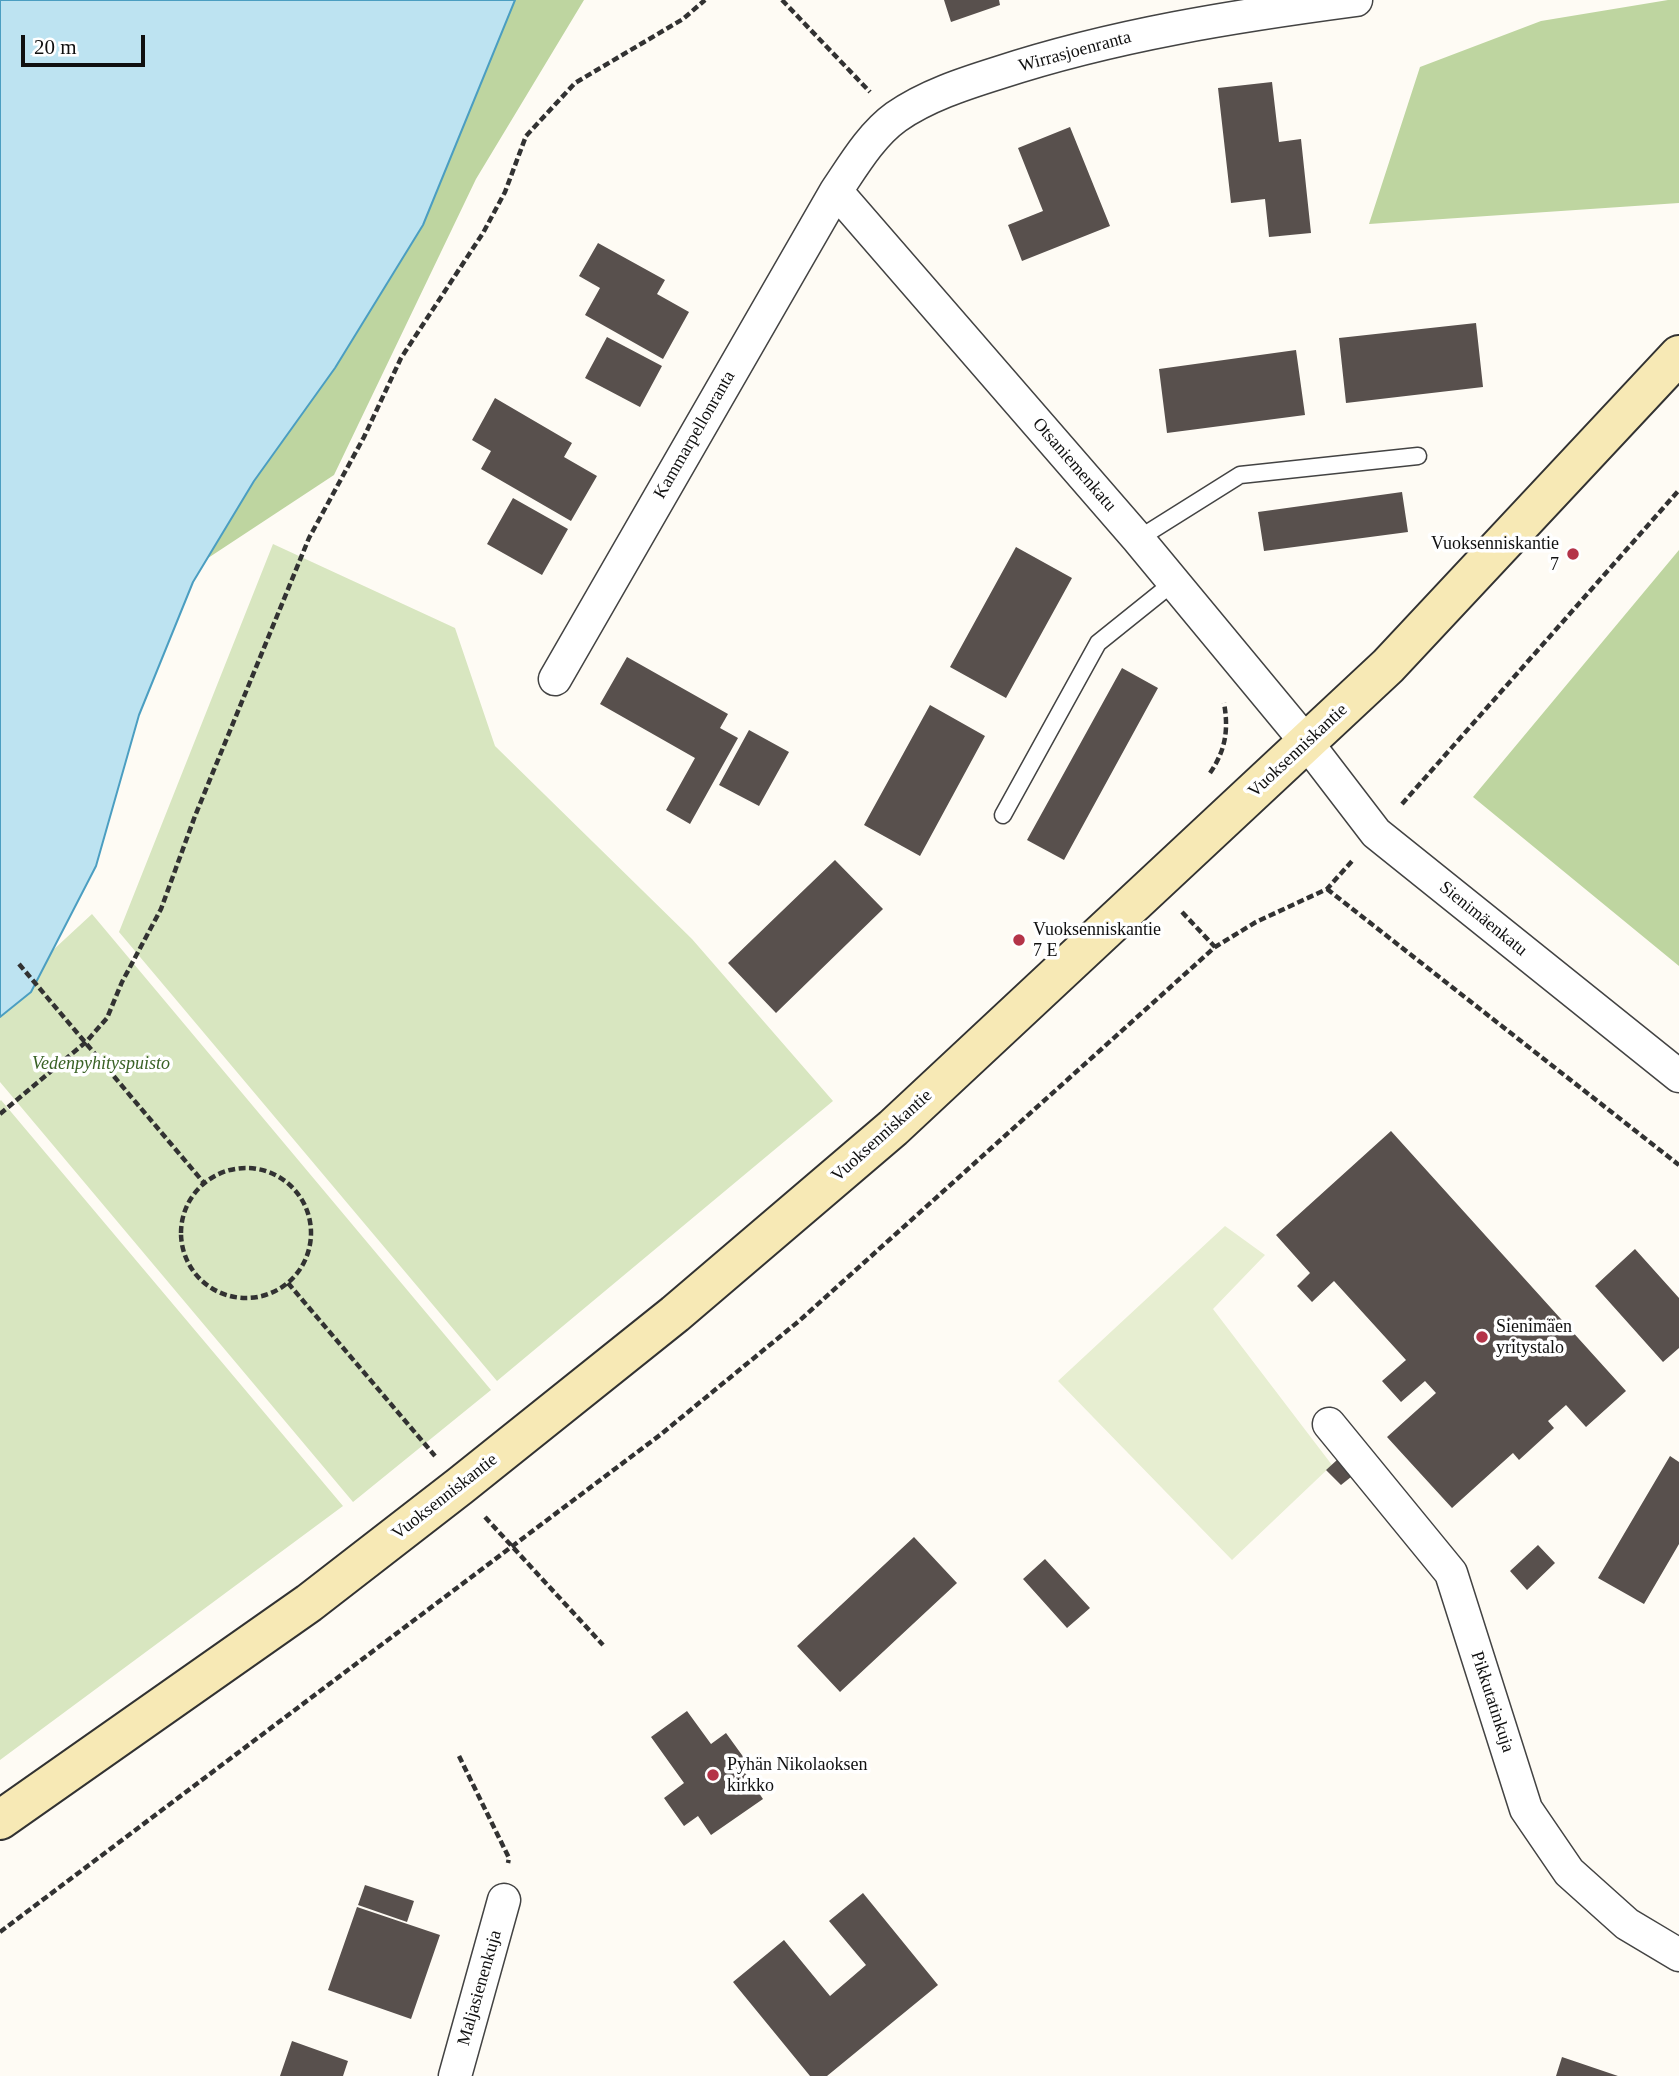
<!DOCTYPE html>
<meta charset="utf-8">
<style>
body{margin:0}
#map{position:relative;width:1679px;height:2076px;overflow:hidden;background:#fefbf4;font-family:Georgia,serif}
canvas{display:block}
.scale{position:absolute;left:21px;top:35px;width:124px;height:32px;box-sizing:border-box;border:4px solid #101010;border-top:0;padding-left:9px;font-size:21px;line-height:24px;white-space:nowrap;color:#101010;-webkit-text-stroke:5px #fff;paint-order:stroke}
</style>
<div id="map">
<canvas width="1679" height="2076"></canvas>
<div class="scale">20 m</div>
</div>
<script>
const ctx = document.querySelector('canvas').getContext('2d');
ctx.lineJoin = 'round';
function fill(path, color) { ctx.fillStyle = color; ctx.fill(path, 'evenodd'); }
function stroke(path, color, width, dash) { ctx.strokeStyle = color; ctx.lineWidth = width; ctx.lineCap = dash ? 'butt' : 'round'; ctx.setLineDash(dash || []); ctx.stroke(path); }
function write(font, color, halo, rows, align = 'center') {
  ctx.font = font + ' Georgia,serif'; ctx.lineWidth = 7; ctx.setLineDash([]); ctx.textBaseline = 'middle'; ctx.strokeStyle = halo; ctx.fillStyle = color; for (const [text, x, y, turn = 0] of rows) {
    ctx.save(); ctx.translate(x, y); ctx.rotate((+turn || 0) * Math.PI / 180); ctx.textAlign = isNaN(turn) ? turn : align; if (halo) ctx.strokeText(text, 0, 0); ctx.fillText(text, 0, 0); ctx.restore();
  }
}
const green = new Path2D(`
 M 273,544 L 455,628 L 495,746 L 692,939 L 833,1101 L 497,1381 L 119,932 Z
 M 92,914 L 491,1390 L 353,1502 L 0,1082 L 0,999 Z
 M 1,1100 L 343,1506 L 0,1760 L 0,1101 Z`);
const forest = new Path2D(`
 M 486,0 L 584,0 L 476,179 L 334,475 L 161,589 Z
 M 1668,0 L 1679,0 L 1679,203 L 1369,224 L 1420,67 L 1541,21 Z
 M 1679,550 L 1679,966 L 1473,797 Z`);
const pitch = new Path2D(`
 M 1225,1226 L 1265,1255 L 1213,1309 L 1332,1465 L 1232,1560 L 1058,1381 Z`);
const water = new Path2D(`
 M 0,0 L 515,0 L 423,225 L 335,368 L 254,481 L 193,582 L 139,715 L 96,866 L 31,992 L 0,1017 Z`);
const building = new Path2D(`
 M 944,0 L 999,0 L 1000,5 L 951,22 Z
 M 1272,82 L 1279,142 L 1301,139 L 1311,233 L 1269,237 L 1265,199 L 1231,203 L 1218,88 Z
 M 1070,127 L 1110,226 L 1022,261 L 1008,225 L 1043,211 L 1018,148 Z
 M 598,243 L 665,280 L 657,294 L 689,312 L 663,359 L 585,315 L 600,288 L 579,276 Z
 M 1476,323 L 1483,387 L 1346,403 L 1339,338 Z
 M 607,337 L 662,366 L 640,407 L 585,378 Z
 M 1296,350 L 1305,415 L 1167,433 L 1159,369 Z
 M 495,398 L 572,443 L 564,457 L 597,476 L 571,521 L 481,469 L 491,451 L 472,440 Z
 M 1402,492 L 1408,532 L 1264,551 L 1258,512 Z
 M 513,498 L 568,529 L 542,575 L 487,544 Z
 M 1016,547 L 1072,578 L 1006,698 L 950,667 Z
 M 627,657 L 728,714 L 720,728 L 738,738 L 690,824 L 666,810 L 695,758 L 600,704 Z
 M 1122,668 L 1158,688 L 1064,860 L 1027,840 Z
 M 930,705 L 985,736 L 920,856 L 864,825 Z
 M 749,730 L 789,752 L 759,806 L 719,785 Z
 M 835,860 L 883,909 L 776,1013 L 728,963 Z
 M 1391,1131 L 1626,1391 L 1586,1427 L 1566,1405 L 1548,1421 L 1554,1428 L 1519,1460 L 1513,1453 L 1452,1508 L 1387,1437 L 1436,1393 L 1425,1381 L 1401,1402 L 1382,1381 L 1406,1360 L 1334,1281 L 1312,1302 L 1297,1286 L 1310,1273 L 1276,1235 Z
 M 1635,1249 L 1679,1298 L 1679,1348 L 1663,1362 L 1595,1286 Z
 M 1670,1456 L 1679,1462 L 1679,1544 L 1644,1604 L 1598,1578 Z
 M 1337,1460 L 1351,1477 L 1341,1485 L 1326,1470 Z
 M 914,1537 L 957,1583 L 840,1692 L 797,1646 Z
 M 1538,1545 L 1555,1563 L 1527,1590 L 1510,1571 Z
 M 1045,1559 L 1090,1608 L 1067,1628 L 1023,1579 Z
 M 687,1711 L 711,1744 L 726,1733 L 747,1762 L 741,1767 L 763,1799 L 711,1835 L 698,1816 L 684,1826 L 664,1798 L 684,1783 L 651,1737 Z
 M 365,1885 L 414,1901 L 407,1922 L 358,1905 Z
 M 863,1893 L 938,1985 L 827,2076 L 810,2076 L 733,1982 L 784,1940 L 830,1996 L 866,1965 L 829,1921 Z
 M 357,1907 L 440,1935 L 411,2019 L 328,1990 Z
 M 292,2041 L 348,2061 L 343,2076 L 280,2076 Z
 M 1562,2057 L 1618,2076 L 1556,2076 Z`);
const path = new Path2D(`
 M 782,0 L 870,92
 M 1210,773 C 1225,751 1229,731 1224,703
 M 1402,804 L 1679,490
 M 1327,889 L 1679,1165
 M 1182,912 L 1215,947
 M 19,964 L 204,1183
 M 0,1114 L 86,1042 L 107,1018 L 122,982 L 161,909 L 195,816 L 309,538 L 364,437 L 401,358 L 483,233 L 505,192 L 526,136 L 575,83 L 683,19 L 705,0
 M181 1233a65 65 0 1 1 130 0a65 65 0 1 1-130 0Z
 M 288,1283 L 435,1456
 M 485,1517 L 603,1645
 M 459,1756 L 509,1858 L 508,1863
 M 0,1932 L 660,1435 L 799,1321 L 1215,947 L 1256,922 L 1327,889 L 1352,861`);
const lane = new Path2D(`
 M 1138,539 L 1240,475 L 1418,456
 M 1003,815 L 1098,643 L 1174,582`);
const street = new Path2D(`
 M 836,191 L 1138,539 L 1307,743 L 1376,833 L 1679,1076
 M 555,679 L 836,191 C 853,166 871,135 896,117 C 926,96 963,84 998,73 C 1114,35 1235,16 1356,0
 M 1329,1424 L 1451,1573 L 1526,1809 L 1569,1872 L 1627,1924 L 1679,1955
 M 455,2076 L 504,1900`);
const secondary = new Path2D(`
 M 0,1820 L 309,1603 L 460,1486 L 675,1314 L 893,1128 L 1388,666 L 1679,355`);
const markers = [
 [1573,554,7,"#b43448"],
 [1019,940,7,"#b43448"],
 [1482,1337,7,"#b43448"],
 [713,1775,7,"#b43448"]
];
const streetNames = [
 ["Wirrasjoenranta",1075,52,-15],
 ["Kammarpellonranta",695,435,-60],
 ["Otsaniemenkatu",1074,465,49],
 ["Vuoksenniskantie",1298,751,-43],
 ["Sienimäenkatu",1483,919,39],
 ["Vuoksenniskantie",882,1136,-42],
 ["Vuoksenniskantie",445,1497,-38],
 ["Pikkutatinkuja",1492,1702,72],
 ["Maljasienenkuja",480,1988,-74]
];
const poiNames = [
 ["Vuoksenniskantie",1559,544,"right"],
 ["7",1559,565,"right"],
 ["Vuoksenniskantie",1033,930],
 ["7 E",1033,951],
 ["Sienimäen",1496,1327],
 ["yritystalo",1496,1348],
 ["Pyhän Nikolaoksen",727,1765],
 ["kirkko",727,1786]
];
const parkNames = [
 ["Vedenpyhityspuisto",101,1064]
];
fill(green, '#d8e6c0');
fill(forest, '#bed5a0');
fill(pitch, '#e7eed1');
fill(water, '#bde3f1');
stroke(water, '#4b9ec1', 2);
fill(building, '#58504d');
stroke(lane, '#434343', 19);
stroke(street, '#434343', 35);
stroke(secondary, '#323232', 42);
stroke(path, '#323232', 4.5, [7, 3.5]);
stroke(lane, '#fff', 16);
stroke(street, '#fff', 32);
stroke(secondary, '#f7e9b5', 38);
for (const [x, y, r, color] of markers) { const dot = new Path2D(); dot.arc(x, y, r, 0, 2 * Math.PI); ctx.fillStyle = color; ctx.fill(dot); stroke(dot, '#fff', 2.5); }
write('18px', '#101010', '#fff', streetNames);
write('18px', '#101010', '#fff', poiNames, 'left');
write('italic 18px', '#396225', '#fff', parkNames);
</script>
